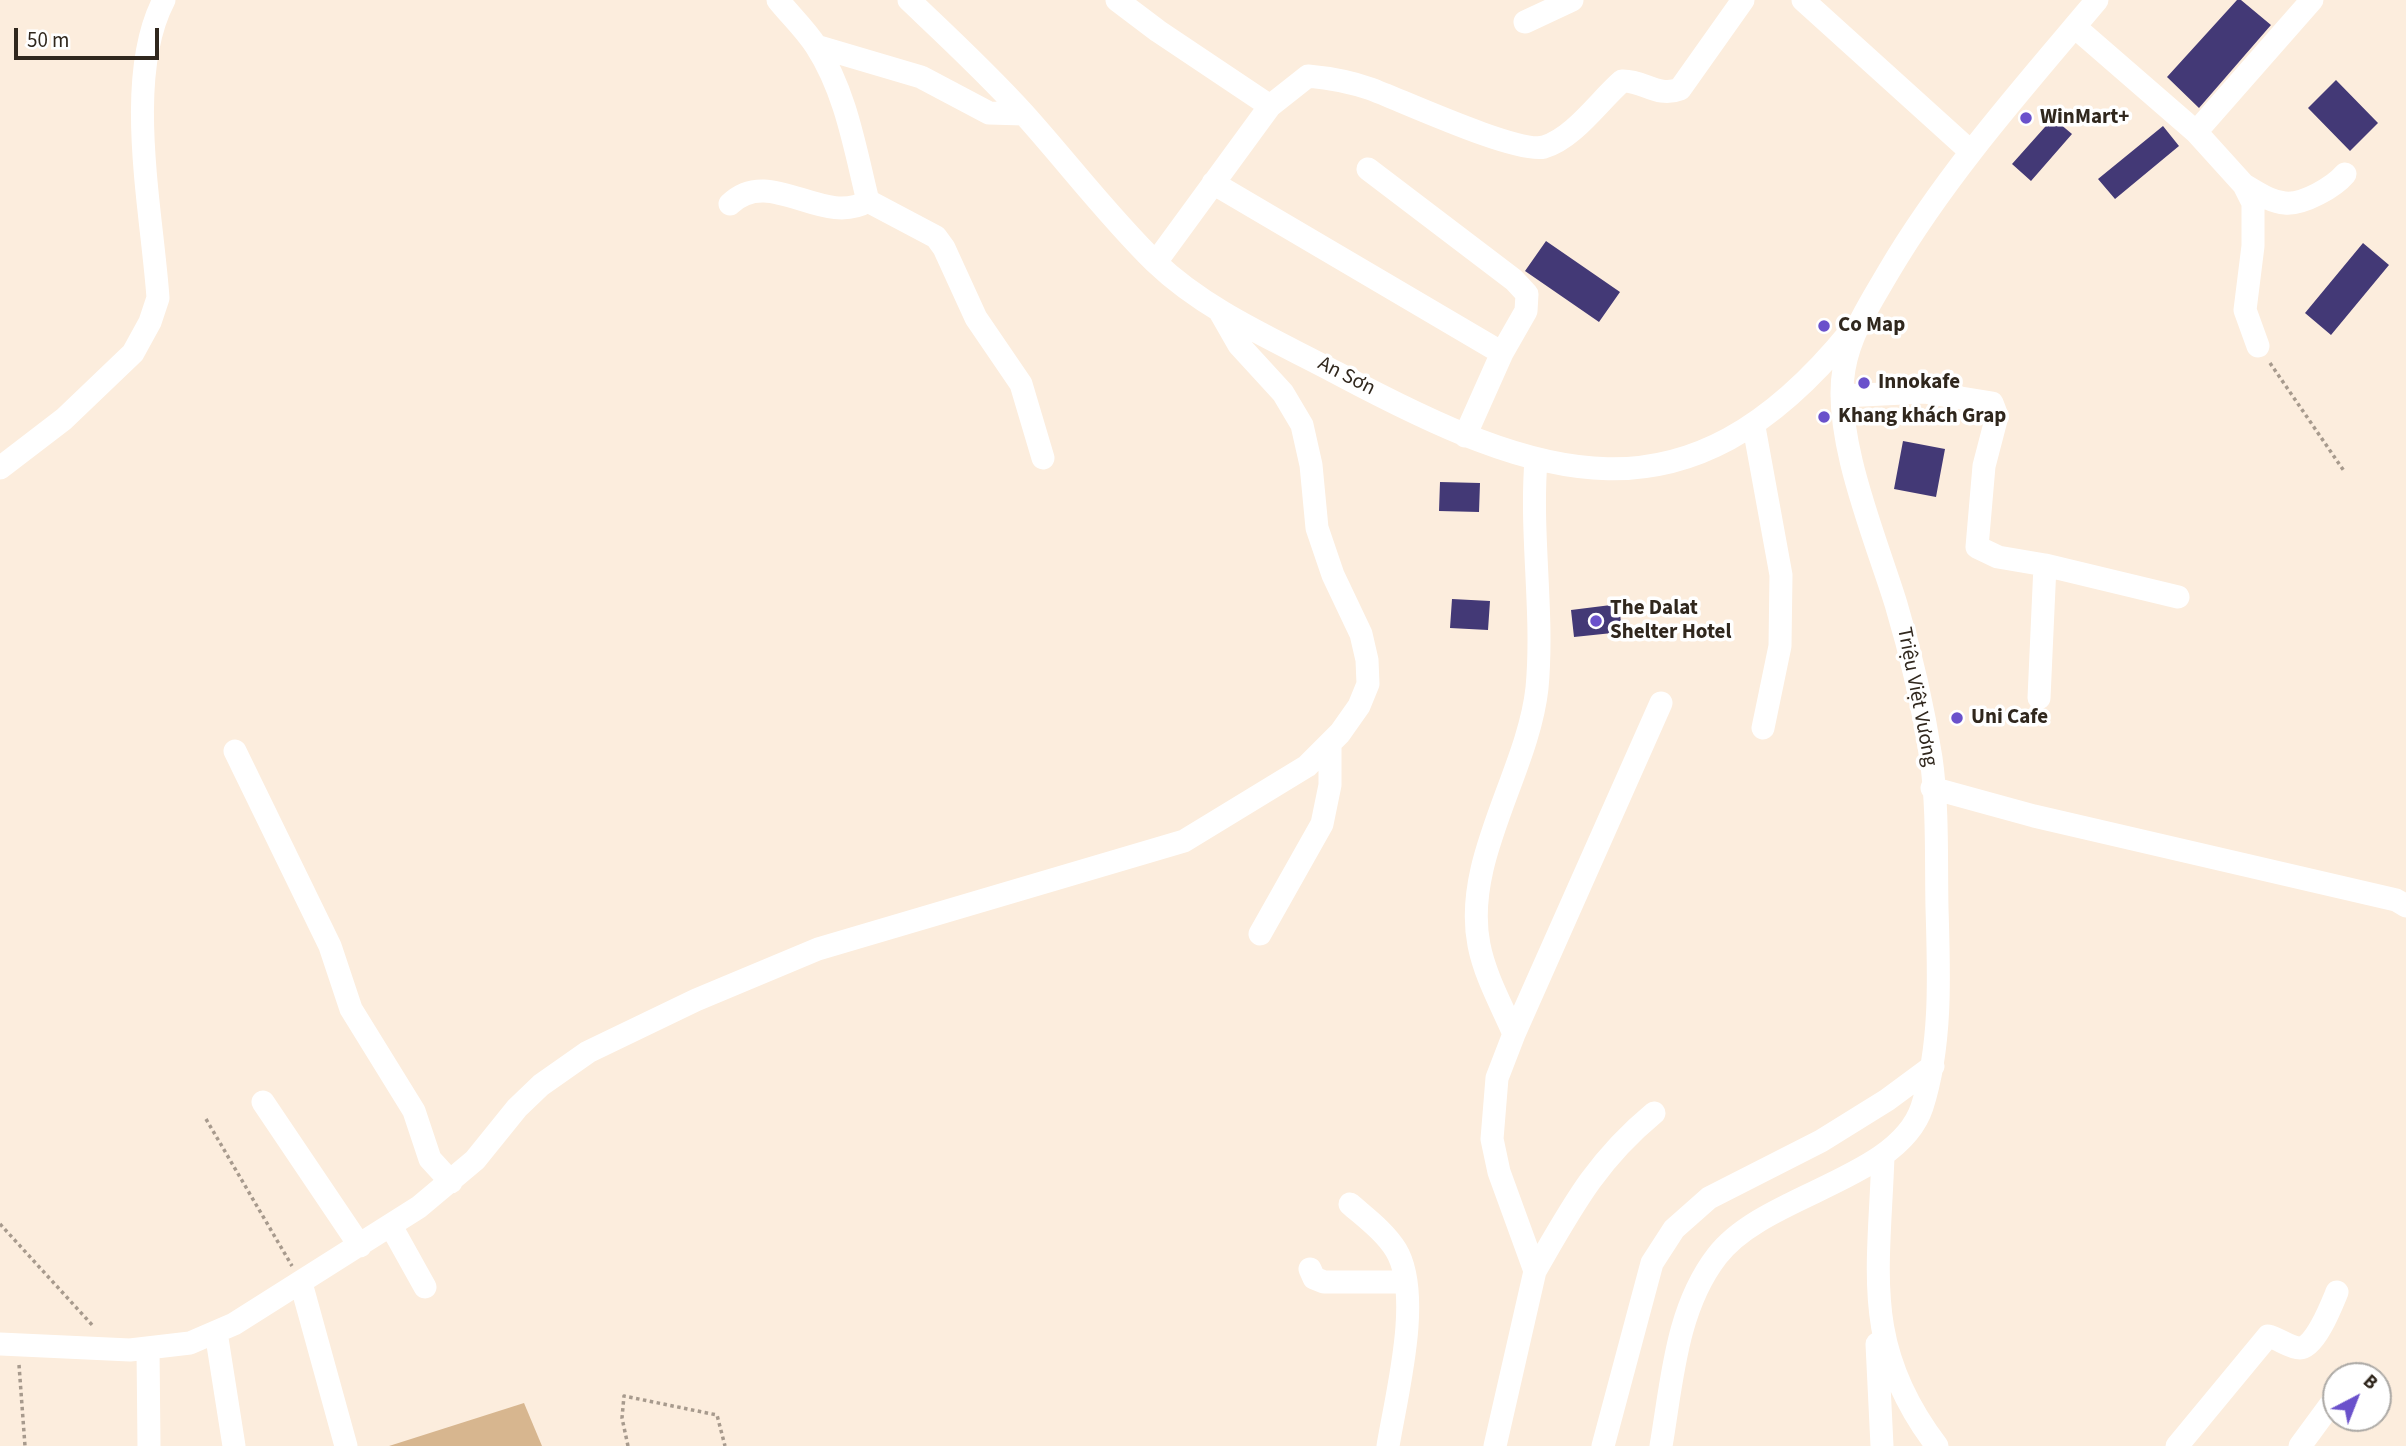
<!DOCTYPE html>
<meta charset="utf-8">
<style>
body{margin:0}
#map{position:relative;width:2406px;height:1446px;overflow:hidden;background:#fceddd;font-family:"Source Sans 3",sans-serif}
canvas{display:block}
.north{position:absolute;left:2322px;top:1362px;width:70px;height:70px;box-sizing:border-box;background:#fff;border:2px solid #aca9a5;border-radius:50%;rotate:42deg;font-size:19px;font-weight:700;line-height:28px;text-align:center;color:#30271d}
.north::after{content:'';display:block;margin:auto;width:24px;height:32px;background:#6a51cb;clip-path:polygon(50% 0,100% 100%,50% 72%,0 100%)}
.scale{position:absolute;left:14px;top:28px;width:145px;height:32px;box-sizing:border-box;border:4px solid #30271d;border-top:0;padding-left:9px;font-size:21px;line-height:24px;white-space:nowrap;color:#30271d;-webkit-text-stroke:5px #fff;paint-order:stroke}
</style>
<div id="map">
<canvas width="2406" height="1446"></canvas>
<div class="north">B</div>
<div class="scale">50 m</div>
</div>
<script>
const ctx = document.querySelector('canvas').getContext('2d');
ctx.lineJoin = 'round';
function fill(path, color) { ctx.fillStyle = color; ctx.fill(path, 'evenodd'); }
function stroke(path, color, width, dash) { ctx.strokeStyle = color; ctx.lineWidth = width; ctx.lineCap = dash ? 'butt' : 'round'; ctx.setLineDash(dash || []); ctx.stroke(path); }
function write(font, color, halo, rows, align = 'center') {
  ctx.font = font + ' "Source Sans 3",sans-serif'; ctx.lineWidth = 7; ctx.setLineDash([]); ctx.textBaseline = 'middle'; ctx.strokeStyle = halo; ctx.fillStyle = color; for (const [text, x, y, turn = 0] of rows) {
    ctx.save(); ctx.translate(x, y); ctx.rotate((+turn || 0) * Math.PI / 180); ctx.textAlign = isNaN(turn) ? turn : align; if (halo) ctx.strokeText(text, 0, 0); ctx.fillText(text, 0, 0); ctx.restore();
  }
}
const green = new Path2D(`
 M 524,1403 L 542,1446 L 389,1446 Z`);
const building = new Path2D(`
 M 2237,0 L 2241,0 L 2271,25 L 2199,108 L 2167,77 Z
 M 2336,80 L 2378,123 L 2350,151 L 2308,108 Z
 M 2053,118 L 2072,134 L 2031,181 L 2012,164 Z
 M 2163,126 L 2179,146 L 2115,199 L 2098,179 Z
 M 1546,241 L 1620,292 L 1599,322 L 1525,271 Z
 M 2363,243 L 2389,265 L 2331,335 L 2305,313 Z
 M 1903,441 L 1945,449 L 1936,497 L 1894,489 Z
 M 1440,482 L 1480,483 L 1479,512 L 1439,511 Z
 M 1452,599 L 1490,601 L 1488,630 L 1450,628 Z
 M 1619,604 L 1622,632 L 1574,637 L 1571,610 Z`);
const path = new Path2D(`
 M 2270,363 L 2344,471
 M 206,1119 L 292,1266
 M 0,1224 L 94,1327
 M 19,1365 L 25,1446
 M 628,1446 L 622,1418 L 624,1396 L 717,1415 L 725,1446`);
const minor = new Path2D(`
 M 778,0 C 790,15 806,30 816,46 C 846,92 855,149 868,201 L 936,237 L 944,248 L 976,318 L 1021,384 L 1043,458
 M 909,0 C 948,37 988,74 1024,114 C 1068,163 1108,216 1155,262 C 1206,311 1275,340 1337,373 C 1540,481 1685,534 1850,332
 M 1117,0 L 1158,31 L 1270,106 L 1156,262
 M 1803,0 L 1970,151
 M 1525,22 L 1572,0
 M 2075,27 L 2196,132 L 2244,185 L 2253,203 L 2253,246 L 2245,310 L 2258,346
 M 816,46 L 921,77 L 989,113 L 1024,114
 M 1270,106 L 1308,76 C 1330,78 1351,82 1371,89 C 1403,101 1517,154 1544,147 C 1574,138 1599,101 1622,81 C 1644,80 1657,98 1680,89 L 1743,0
 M 2196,132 L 2312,0
 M 1368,169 L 1514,280 L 1527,294 L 1526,311 L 1502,353 L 1465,436
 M 1213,183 L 1502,353
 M 2244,185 C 2257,192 2270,202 2285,203 C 2303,205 2334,187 2345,174
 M 730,204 C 770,165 823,228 868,201
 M 1842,396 L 1924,392 L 1992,403 L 1997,416 L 1984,466 L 1977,547 L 1998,557 L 2045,565
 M 1754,427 L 1781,575 L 1780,646 L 1763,728
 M 0,468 L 64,419 L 133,353 L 150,322 L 158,298 C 152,211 123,78 164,0
 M 2039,698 L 2045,565 L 2178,597
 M 235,751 L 330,946 L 351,1009 L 414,1111 L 430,1159 L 451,1182
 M 1932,788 L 2034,816 L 2396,900 L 2406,906
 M 1260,934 L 1322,824 L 1330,785 L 1330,744
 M 1514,1034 L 1661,703
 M 263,1102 L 360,1246
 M 1883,1156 C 1879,1273 1861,1346 1937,1446
 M 1350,1204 C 1366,1218 1385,1232 1396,1250 C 1423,1295 1396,1396 1388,1446
 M 391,1226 L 425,1287
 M 1310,1269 L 1314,1278 L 1324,1282 L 1405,1282
 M 1535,1271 C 1572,1207 1596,1161 1654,1113
 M 301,1283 L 346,1446
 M 216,1332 L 234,1446
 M 0,1344 L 130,1350 L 190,1343 L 234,1324 L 419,1207 L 475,1160 L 517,1108 L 541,1085 L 588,1052 L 696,1000 L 818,949 L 1184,841 L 1307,766 L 1340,733 L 1359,706 L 1368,684 L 1367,660 L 1361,634 L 1333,575 L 1317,528 L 1311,465 L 1302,425 L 1283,393 L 1239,345 L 1219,310
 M 1877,1344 L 1882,1446
 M 148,1348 L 149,1446
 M 1495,1446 L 1535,1271 L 1499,1172 L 1492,1139 L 1497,1078 L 1514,1034 C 1502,1006 1485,976 1479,945 C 1462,860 1528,772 1537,688 C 1544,613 1530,536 1536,460
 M 1603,1446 L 1652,1263 L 1674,1229 L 1709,1198 L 1821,1141 L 1887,1100 L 1933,1066
 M 1661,1446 C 1672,1382 1676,1309 1717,1256 C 1764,1194 1898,1180 1922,1107 C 1942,1045 1939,973 1937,908 C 1936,859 1938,807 1931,758 C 1923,706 1911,654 1896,604 C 1876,539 1832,436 1844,369 C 1850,333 1871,302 1889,271 C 1947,173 2023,88 2097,0
 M 2177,1446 L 2268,1336 C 2278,1338 2290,1348 2300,1348 C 2315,1348 2332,1304 2337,1292
 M 2300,1446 L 2336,1397`);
const markers = [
 [2026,118,7,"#6a51cb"],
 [1824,326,7,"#6a51cb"],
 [1864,383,7,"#6a51cb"],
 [1824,417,7,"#6a51cb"],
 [1596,621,7,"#6a51cb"],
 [1957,718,7,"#6a51cb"]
];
const poiNames = [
 ["WinMart+",2040,118],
 ["Co Map",1838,326],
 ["Innokafe",1878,383],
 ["Khang khách Grap",1838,417],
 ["The Dalat",1610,609],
 ["Shelter Hotel",1610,633],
 ["Uni Cafe",1971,718]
];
const streetNames = [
 ["An Sơn",1346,377,27],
 ["Triệu Việt Vương",1916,697,79]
];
fill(green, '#d7b68f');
fill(building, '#433976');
stroke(path, '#a79a8d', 3.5, [3.5, 3.5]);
stroke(minor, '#fff', 23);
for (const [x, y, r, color] of markers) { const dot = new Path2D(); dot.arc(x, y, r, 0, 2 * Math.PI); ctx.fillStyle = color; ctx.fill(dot); stroke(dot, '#fff', 2.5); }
write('bold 21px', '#30271d', '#fff', poiNames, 'left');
write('21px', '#30271d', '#fff', streetNames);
</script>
